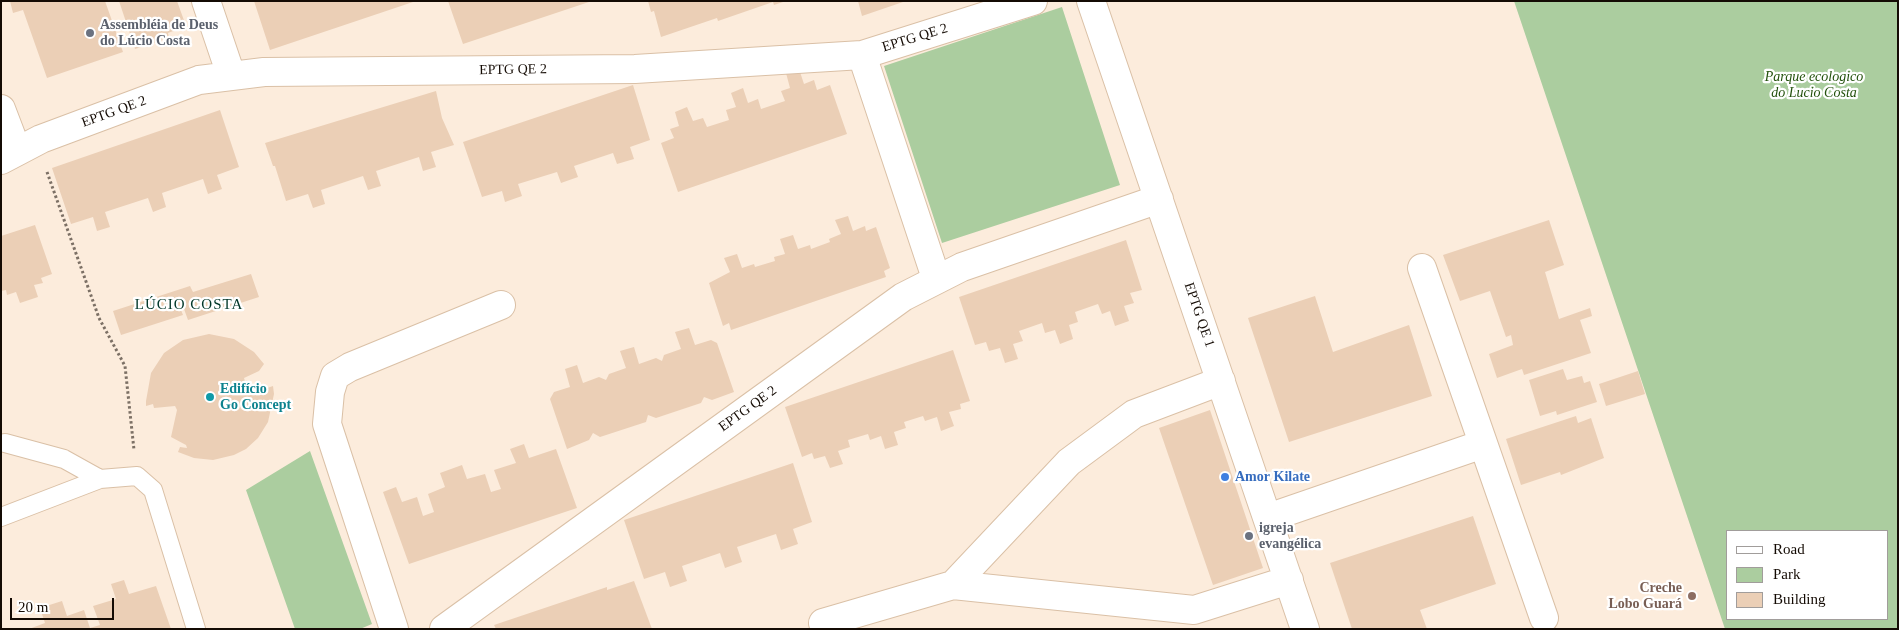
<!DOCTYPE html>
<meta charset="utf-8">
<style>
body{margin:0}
#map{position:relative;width:1899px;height:630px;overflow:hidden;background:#fcecdc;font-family:Georgia,serif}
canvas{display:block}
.frame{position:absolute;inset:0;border:2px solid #140b04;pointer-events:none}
.legend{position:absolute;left:1726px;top:530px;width:162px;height:90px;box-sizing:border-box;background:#fff;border:1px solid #a19d9b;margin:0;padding:6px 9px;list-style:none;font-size:15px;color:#140b04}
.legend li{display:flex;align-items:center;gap:10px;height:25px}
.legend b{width:25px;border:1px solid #a19d9b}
.scale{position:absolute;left:10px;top:598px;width:104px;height:22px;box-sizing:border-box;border:2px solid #140b04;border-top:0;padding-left:6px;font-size:15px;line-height:18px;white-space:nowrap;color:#140b04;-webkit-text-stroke:4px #fff;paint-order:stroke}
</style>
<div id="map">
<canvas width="1899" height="630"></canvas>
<div class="frame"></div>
<ul class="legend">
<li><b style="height:6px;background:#fff"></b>Road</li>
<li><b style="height:14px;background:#abcd9f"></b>Park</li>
<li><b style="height:14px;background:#ebcfb6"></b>Building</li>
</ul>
<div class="scale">20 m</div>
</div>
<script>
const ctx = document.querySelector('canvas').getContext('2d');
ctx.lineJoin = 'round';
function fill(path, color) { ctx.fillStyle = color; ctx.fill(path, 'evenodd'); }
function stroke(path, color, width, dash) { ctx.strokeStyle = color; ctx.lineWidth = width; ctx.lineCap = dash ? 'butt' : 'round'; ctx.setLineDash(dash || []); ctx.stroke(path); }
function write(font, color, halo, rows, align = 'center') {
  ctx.font = font + ' Georgia,serif'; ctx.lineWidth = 4.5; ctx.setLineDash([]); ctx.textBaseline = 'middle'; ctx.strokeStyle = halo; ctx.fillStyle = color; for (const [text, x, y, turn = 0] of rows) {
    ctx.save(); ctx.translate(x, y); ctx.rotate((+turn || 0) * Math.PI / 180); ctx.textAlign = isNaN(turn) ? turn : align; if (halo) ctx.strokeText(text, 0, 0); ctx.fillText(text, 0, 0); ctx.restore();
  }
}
const green = new Path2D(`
 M 1514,1 L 1898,1 L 1898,629 L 1725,629 ZM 1728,531 L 1888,531 L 1888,619 L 1728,619 Z
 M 1062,7 L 1120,185 L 942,243 L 884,66 Z
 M 310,451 L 372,624 L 360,629 L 295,629 L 246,490 Z`);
const building = new Path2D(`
 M 10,1 L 105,1 L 123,52 L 47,78 L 23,10 L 13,13 Z
 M 119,1 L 177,1 L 186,26 L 168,33 L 169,38 L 135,49 Z
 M 254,1 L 413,1 L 413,2 L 270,50 Z
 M 448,1 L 589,1 L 589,2 L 463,44 Z
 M 648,1 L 783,1 L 783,2 L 774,5 L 773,2 L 718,21 L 717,18 L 661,37 L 654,11 L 651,12 Z
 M 858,1 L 903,1 L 903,2 L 862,16 Z
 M 799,69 L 804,84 L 814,80 L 817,90 L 830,85 L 847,134 L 678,192 L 661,143 L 674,138 L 670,129 L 679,126 L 675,112 L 687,107 L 693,121 L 703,118 L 707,127 L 729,120 L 726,110 L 736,107 L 731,93 L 743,88 L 748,103 L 758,99 L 761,109 L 785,101 L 781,91 L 790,88 L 786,73 Z
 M 633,85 L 650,140 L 630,147 L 634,159 L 617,164 L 613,153 L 574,166 L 578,177 L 561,183 L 557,172 L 518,184 L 522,196 L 505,202 L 502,191 L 482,197 L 463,142 Z
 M 436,91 L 442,118 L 454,145 L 431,152 L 436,167 L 423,171 L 419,157 L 376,171 L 381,186 L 368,190 L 363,176 L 321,190 L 325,204 L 313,208 L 308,194 L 286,201 L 275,166 L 273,166 L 265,143 Z
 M 220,110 L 239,167 L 217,175 L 222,189 L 208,194 L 203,179 L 162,193 L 166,207 L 153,212 L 148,198 L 105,212 L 110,227 L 97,231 L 93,217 L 71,224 L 52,168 Z
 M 848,216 L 853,231 L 865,226 L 866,231 L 876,227 L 890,268 L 884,271 L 886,277 L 731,330 L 729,323 L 723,326 L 709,283 L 730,272 L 724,258 L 737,254 L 742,268 L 754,264 L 755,267 L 775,261 L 774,257 L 785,254 L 780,239 L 793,235 L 798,249 L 810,245 L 811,249 L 830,242 L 829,239 L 841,234 L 835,220 Z
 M 1549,220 L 1564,265 L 1545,272 L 1559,319 L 1590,308 L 1592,316 L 1580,320 L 1591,353 L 1524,375 L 1522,369 L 1497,378 L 1489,354 L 1513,345 L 1511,335 L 1506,337 L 1490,291 L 1460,301 L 1443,255 Z
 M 35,225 L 52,274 L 41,278 L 43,283 L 34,285 L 38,297 L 20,303 L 16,292 L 7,295 L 6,290 L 1,291 L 1,236 Z
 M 1126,240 L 1142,290 L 1130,293 L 1134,303 L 1124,306 L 1129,321 L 1115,326 L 1110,311 L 1102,314 L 1098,304 L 1075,312 L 1078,322 L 1069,325 L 1073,339 L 1060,344 L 1055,330 L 1045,333 L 1042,323 L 1019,331 L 1023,341 L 1013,344 L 1018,359 L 1005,363 L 1000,348 L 989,351 L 986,342 L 975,345 L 959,297 Z
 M 251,274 L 259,297 L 188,320 L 184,309 L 181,310 L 183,315 L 121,335 L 113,311 L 190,286 L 193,292 Z
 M 1315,296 L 1333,352 L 1409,325 L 1432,396 L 1289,442 L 1248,318 Z
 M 689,328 L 695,345 L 711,340 L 717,343 L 734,392 L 712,400 L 704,397 L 701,403 L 656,418 L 648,415 L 646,422 L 600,437 L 593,433 L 589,440 L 567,449 L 550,399 L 554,392 L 570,387 L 565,369 L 577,365 L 583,383 L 599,377 L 606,380 L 609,374 L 626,368 L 620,351 L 634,347 L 639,364 L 656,358 L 662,361 L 664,355 L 681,349 L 675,332 Z
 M 209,334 L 234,339 L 254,352 L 264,364 L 259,371 L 244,378 L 249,394 L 273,386 L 274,394 L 268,422 L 258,438 L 246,449 L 234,455 L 213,460 L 194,458 L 178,452 L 180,447 L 187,448 L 186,445 L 171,437 L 177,410 L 175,406 L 154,408 L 153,404 L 146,406 L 146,401 L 151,373 L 164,353 L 183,340 Z
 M 953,350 L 970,401 L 960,404 L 961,409 L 949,412 L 954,426 L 941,431 L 937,417 L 925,421 L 923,416 L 904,422 L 906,428 L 894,432 L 898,445 L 885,449 L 881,436 L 870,440 L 868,434 L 848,440 L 850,447 L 838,451 L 843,464 L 830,468 L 825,456 L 814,459 L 812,453 L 802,457 L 785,407 Z
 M 1563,369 L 1567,380 L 1582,376 L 1584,383 L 1590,381 L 1597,402 L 1557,415 L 1556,411 L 1540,416 L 1529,380 Z
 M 1638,371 L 1645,394 L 1606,406 L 1599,384 Z
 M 1210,410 L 1263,568 L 1213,585 L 1159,428 Z
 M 1576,416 L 1578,423 L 1591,418 L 1604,458 L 1561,475 L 1560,472 L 1521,485 L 1506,439 Z
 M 524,444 L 529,458 L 556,449 L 577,508 L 409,564 L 383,492 L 396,487 L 402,502 L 417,497 L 423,516 L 434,512 L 428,494 L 445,487 L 440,473 L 462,465 L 467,479 L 485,474 L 491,492 L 501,489 L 494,470 L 516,463 L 510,449 Z
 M 793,463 L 812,522 L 793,529 L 798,544 L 781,550 L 776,534 L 737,547 L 742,562 L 725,568 L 720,553 L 682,566 L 687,581 L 670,587 L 665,572 L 644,579 L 624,520 Z
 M 1473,516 L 1496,584 L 1420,610 L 1427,629 L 1352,629 L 1330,563 Z
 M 124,580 L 129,594 L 156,586 L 171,629 L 29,629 L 45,623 L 40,608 L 62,601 L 67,616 L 84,610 L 90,628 L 100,625 L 93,606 L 116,599 L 111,584 Z
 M 634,581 L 652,629 L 496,629 L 494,625 L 607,587 L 607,590 Z`);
const path = new Path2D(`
 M 47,172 L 99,318 L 125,366 L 134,450`);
const lane = new Path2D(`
 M 5,443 L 64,459 L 100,479
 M 1,517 L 100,479 L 137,476 L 153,490 L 196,629`);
const street = new Path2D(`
 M 206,1 L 231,75
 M 1091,1 L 1305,629
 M 862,55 L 936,278
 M 1,109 L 17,151
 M 1,160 L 41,139 L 199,80 L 264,72 L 635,69 L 862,55 L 1033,1
 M 1422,268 L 1544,618
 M 1268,518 L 1483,444
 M 953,585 L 1069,462 L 1134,414 L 1221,381
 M 823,623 L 953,585 L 1194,610 L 1289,580
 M 394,629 L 327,424 L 330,392 L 335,376 L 350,367 L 501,305
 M 444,629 L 903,297 L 962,267 L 1159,199`);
const markers = [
 [90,33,5,"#6b7280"],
 [210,397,5,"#0f9aa8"],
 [1225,477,5,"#3f7fe0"],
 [1249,536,5,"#6b7280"],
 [1692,596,5,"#8d6e63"]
];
const worshipNames = [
 ["Assembléia de Deus",100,25],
 ["do Lúcio Costa",100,41],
 ["igreja",1259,528],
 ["evangélica",1259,544]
];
const streetNames = [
 ["EPTG QE 2",915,38,-17],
 ["EPTG QE 2",513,70,-1],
 ["EPTG QE 2",114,112,-20],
 ["EPTG QE 1",1199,315,71],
 ["EPTG QE 2",748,409,-36]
];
const parkNames = [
 ["Parque ecologico",1814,77],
 ["do Lucio Costa",1814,93]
];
const cultureNames = [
 ["Edifício",220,389],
 ["Go Concept",220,405]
];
const shopNames = [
 ["Amor Kilate",1235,477]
];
const educationNames = [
 ["Creche",1682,588],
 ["Lobo Guará",1682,604]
];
const neighbourhoodNames = [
 ["LÚCIO COSTA",189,305]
];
fill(green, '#abcd9f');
fill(building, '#ebcfb6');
stroke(lane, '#dac0a6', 20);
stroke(street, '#dac0a6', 30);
stroke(path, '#7c7065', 3, [2.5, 2.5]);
stroke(lane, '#fff', 18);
stroke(street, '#fff', 28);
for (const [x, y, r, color] of markers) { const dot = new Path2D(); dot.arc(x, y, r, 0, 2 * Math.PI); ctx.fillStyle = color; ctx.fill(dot); stroke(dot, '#fff', 2); }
write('bold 14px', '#5b616d', '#fff', worshipNames, 'left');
write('14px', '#140b04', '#fff', streetNames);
write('italic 14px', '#23510c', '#fff', parkNames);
write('bold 14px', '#0d838f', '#fff', cultureNames, 'left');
write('bold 14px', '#366cbe', '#fff', shopNames, 'left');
write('bold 14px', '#785e54', '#fff', educationNames, 'right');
ctx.letterSpacing = '1px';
write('15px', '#003628', '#fff', neighbourhoodNames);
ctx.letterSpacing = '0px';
</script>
